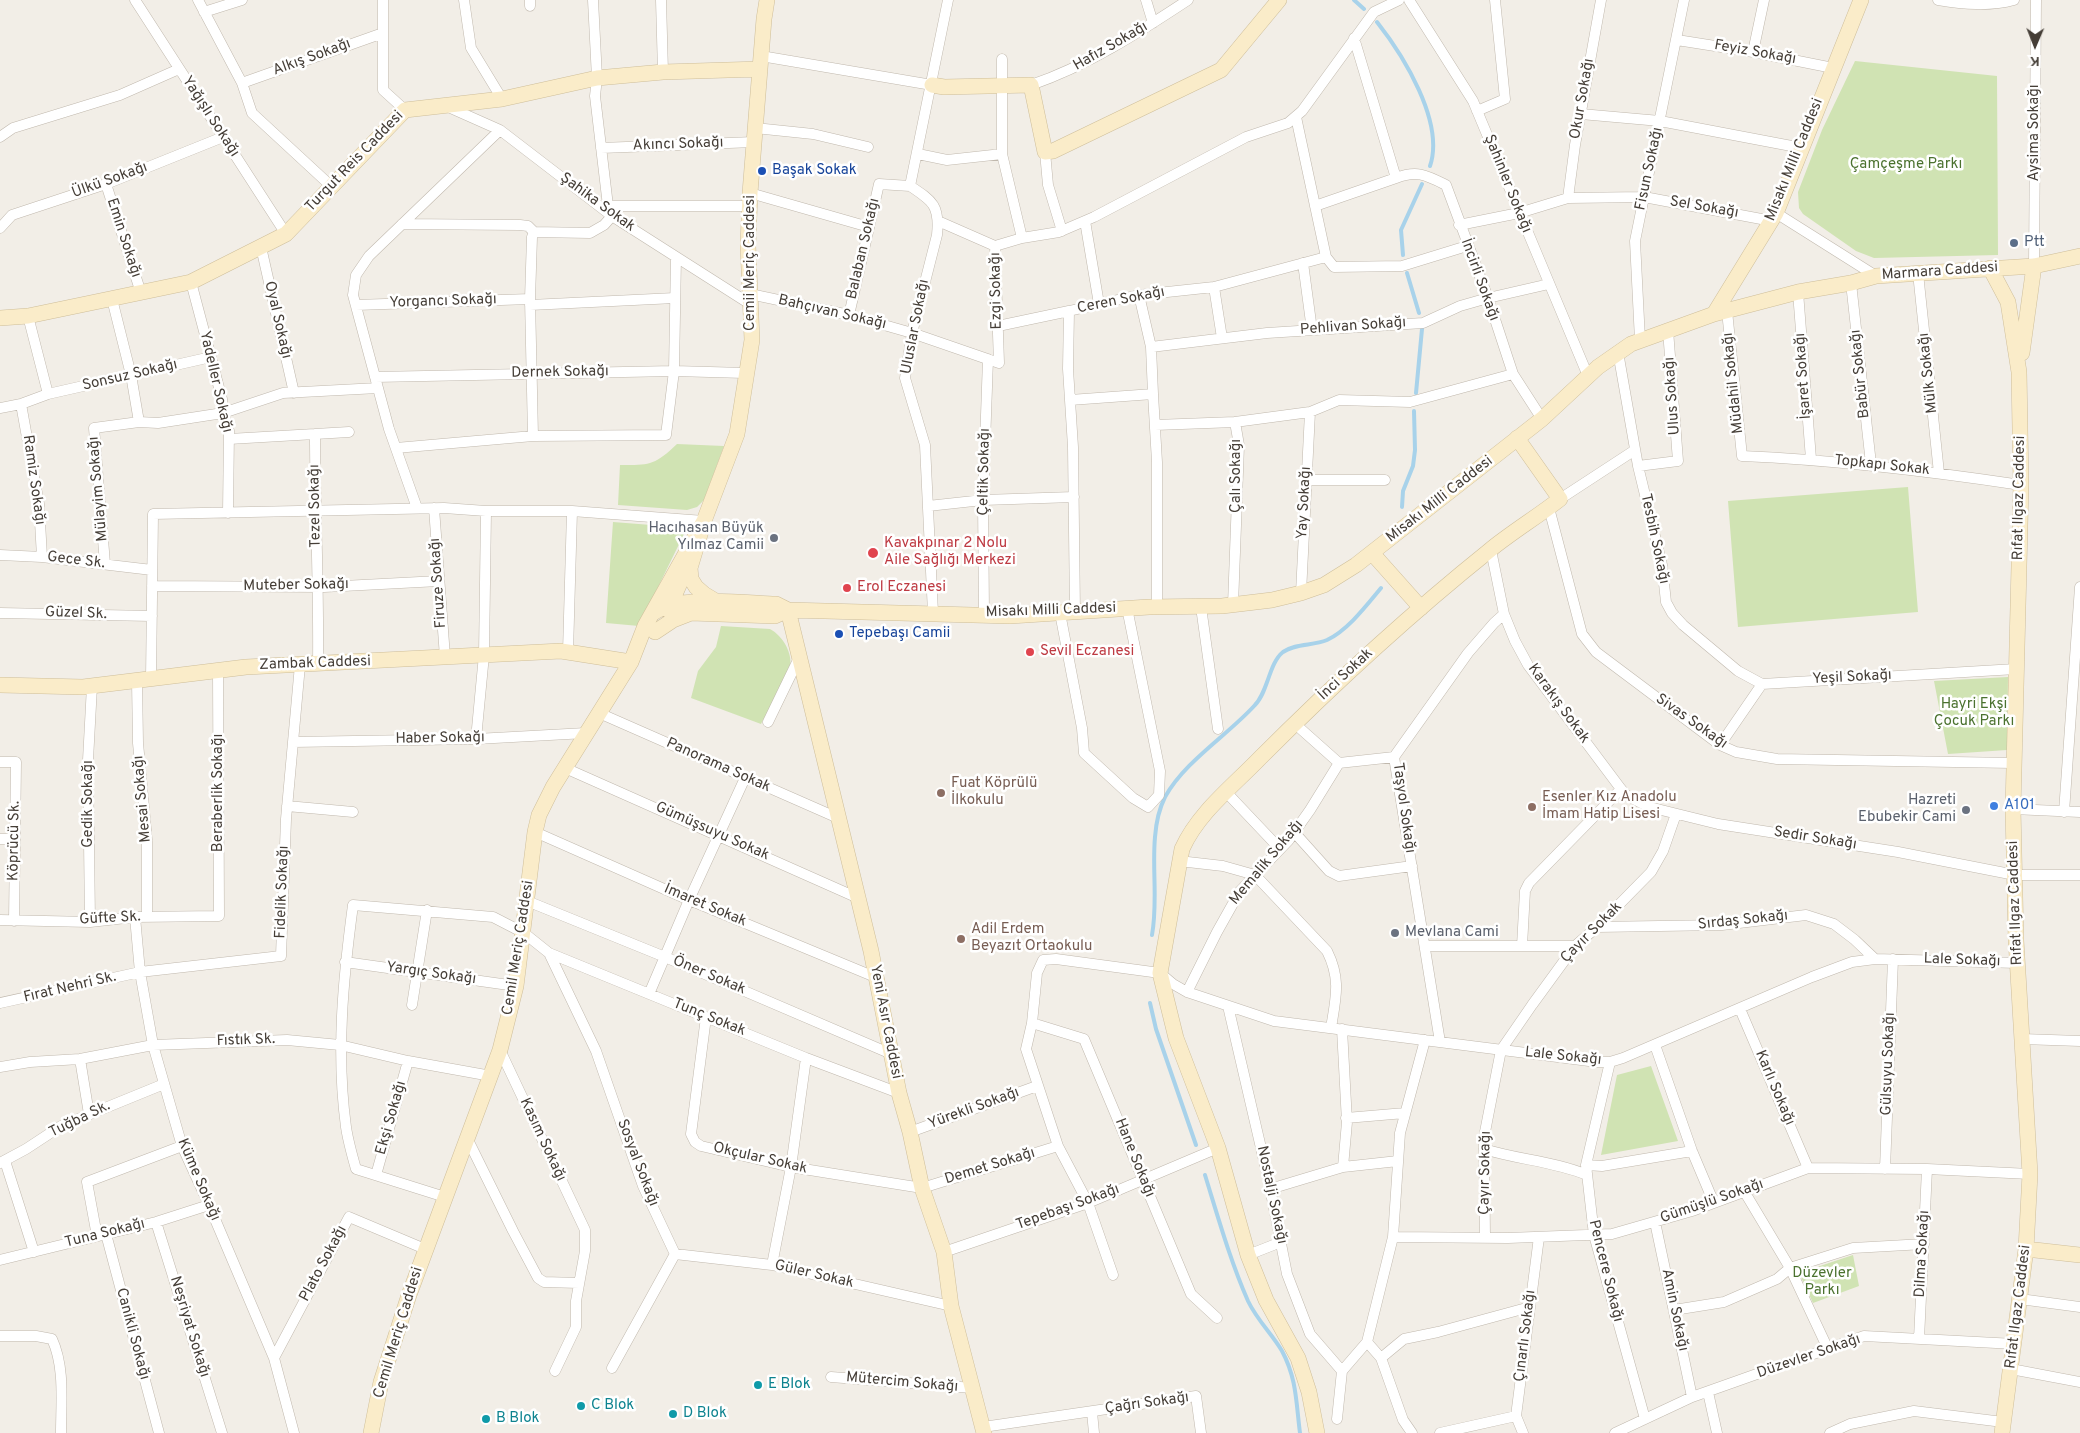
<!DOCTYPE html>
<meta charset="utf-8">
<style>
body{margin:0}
#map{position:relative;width:2080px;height:1433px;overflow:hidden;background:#f2eee7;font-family:Overpass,sans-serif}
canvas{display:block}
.north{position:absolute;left:2010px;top:20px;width:50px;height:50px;-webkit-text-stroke:4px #fff;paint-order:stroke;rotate:181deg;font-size:14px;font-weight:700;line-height:20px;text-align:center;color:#453e37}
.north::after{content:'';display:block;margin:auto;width:18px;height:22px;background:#453e37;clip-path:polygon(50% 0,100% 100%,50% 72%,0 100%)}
</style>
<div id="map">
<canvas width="2080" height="1433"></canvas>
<div class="north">K</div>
</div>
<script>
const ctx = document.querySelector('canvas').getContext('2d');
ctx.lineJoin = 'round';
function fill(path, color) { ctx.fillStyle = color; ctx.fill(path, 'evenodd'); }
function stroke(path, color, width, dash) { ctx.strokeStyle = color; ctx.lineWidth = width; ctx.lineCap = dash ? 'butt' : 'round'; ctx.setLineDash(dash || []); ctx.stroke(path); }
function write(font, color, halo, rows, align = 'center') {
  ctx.font = font + ' Overpass,sans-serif'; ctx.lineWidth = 5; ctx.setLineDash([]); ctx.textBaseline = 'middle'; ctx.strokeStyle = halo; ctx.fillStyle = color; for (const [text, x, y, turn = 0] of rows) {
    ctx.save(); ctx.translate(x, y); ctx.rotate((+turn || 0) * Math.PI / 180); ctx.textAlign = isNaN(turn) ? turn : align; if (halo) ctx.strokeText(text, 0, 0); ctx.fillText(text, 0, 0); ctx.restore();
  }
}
const green = new Path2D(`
 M 1855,61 L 1997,76 L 1998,255 L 1874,258 L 1856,251 L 1803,214 L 1799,208 L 1798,192 L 1822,130 Z
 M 677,444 L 724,446 L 704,500 L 697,507 L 687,510 L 618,505 L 620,465 C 649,465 654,466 677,444 Z
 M 1908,487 L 1918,612 L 1738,627 L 1728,501 Z
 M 613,522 L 664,526 L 683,530 L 684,534 L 639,626 L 606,623 Z
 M 721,626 L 770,629 C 783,636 793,653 790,668 C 787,682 768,710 761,724 L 691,698 L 698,671 L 716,647 Z
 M 2008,677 L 2007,750 L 1948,754 L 1934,681 Z
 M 1651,1066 L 1678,1141 L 1601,1155 L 1617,1075 Z
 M 1853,1255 L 1859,1286 L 1813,1303 L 1799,1273 Z`);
const stream = new Path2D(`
 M 1354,0 L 1364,9
 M 1377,22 C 1403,55 1445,122 1430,166
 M 1403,255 L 1401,230 L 1422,184
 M 1407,273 L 1419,313
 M 1416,393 L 1422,329
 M 1402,507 L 1403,491 L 1413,466 L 1415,450 L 1414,411
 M 1152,935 C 1158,902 1152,870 1155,837 C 1156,824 1159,809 1165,797 C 1185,761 1228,735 1255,705 C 1268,692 1269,663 1283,652 C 1296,643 1313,646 1327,640 C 1348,630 1366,606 1381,588
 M 1150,1003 L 1156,1029 L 1196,1145
 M 1205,1175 C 1218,1217 1230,1260 1248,1301 C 1257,1320 1272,1334 1282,1351 C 1297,1379 1296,1403 1300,1433`);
const street = new Path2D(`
 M 135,0 L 286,234
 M 198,0 L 242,83 L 252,113 L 331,186
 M 383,0 L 383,90 L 405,110
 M 464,0 L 471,48 L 502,99
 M 661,0 L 663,72
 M 1146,0 L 1153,23
 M 1409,0 L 1473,101 L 1588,376
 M 1938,0 C 1963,4 1989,7 2014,0
 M 530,6 L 530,0
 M 204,12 L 242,0
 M 1677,40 L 1753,52 L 1833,68
 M 1753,52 L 1764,0
 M 761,56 L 932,85
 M 1002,59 L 1002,154 L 1022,238 L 1059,232 L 1094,217 L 1246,137 L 1288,123 L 1302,111 L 1374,12 L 1399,0
 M 242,83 L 383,33
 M 1031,85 C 1087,66 1138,33 1188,0
 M 446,106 L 500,130 L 612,216 L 750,304
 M 1477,111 L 1505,99 L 1495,0
 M 1581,114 L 1660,121 L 1802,148
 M 755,128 L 813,134 L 868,147
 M 0,137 L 13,128 L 120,95 L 179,69
 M 601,148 L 754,142
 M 1045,152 L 1048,185 L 1062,231
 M 918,154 L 947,160 L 1002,154
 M 1396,178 C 1417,170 1426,175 1446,185 L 1488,298 L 1513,374 L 1542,419
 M 106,184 L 141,293
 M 750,193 L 869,227
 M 1568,198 L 1575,145 L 1601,0
 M 608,206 L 750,206
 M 1315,206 L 1396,178 L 1354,38
 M 1776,213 L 1876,276
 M 938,221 L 995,246
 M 1085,221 L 1099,304
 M 402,224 L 520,225 L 528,226 L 534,232
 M 1459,225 L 1519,213 L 1568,198 L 1644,197 L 1772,221
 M 0,228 L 12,215 L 106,184 L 223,137
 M 261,247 L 294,393
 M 1326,257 L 1334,267 L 1402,266 L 1467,246
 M 1303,263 L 1312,330
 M 2034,266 L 2036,0
 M 1918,273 L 1939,473
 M 191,282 L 222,399 L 223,413 L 229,431 L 228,513
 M 1851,283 L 1871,464
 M 1214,287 L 1222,338
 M 1798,292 L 1811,459
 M 750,294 L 849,315 L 912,333 L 999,363 L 995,246 L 1022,238
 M 112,299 L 131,375 L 139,422 L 158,423 L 223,413 L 283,393 L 378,388
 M 356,305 L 530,299
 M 530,305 L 675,298
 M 1727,311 L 1742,456 C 1836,460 1928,471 2021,485
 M 849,315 L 879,184 L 910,186
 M 28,316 L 48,394
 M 998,326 L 1069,311
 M 1640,340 L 1635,241 L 1684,0
 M 1151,347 L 1267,333 L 1423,323 L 1460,306 L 1488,298 L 1549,284
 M 1618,352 L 1638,466 L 1662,565 L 1666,602 L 1672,613 L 1683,625 L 1738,671 L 1762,684
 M 375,377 L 674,371 L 745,373
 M 1153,394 L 1157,462 L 1157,607
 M 1070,400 L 1153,394 L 1151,347 L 1139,295
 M 21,404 L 39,504 L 42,557
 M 0,408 L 21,404 L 48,394 L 211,357
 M 1155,425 L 1235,422 L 1310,412 L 1339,400 L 1410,402 L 1513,374
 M 315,434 L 349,432
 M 533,436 L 530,299 L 532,237 L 534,232 L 590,233 L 604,225 L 612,216 L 608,206 L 595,96 L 597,78 L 593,0
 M 229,439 L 315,434 C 315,511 319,588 318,664
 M 396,448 L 533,436 L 666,435 L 674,371 L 676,257
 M 1638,466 L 1678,461 L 1668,330
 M 1306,480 L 1385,480
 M 1560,499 L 1635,450
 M 928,506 L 983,500 L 1074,497
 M 417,508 L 389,429 L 353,295 L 356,275 L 369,256 L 500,130
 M 434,508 L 445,657
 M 1549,508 L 1582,634 L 1596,652 L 1720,745 L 1736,752 L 1777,759 L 2013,763
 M 0,555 L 42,557 L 152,570
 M 105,564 L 94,428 L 139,422
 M 152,586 L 324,587 L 439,581
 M 1301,593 L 1310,412
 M 1233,605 L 1239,445 L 1235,422
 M 1201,607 L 1218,729
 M 0,613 L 152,616
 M 933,613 L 925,445 L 905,378 L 912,333 L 937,235 C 940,206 933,201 910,186 L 948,0
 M 1060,613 L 1082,728 L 1084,753 L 1133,798 L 1148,807 L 1159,795 L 1160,771 L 1127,608
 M 1075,613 L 1073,447 L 1068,369 L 1069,311 L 1139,295 L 1214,287 L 1326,257 L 1296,117
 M 984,614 L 983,500 L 988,359
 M 1504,614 L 1515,641 L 1528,665 L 1621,789 L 1626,795 L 1649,807 L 1718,824 L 1898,852 L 2015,875 L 2080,875
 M 568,652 L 572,511
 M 151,679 L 153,514 L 444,508 L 486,511 L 572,511 L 704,521
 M 137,681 L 138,743 L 147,840 L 147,917
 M 599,713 L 838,818
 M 768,722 L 799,658
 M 1294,723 L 1339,763 L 1394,757
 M 476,739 L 484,655 L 486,511
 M 293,742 L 476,739 L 586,733
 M 1720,745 L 1762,684 L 2016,669
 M 0,762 L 16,762 L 14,921
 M 565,768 L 858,898
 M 1226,792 L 1280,849
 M 287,806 L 353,812
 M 2013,809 L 2080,812
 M 2064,812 L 2080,587
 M 535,832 L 689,900 L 875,977
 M 1294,832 L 1329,871 L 1339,876 L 1412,866
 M 0,839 L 15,839
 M 1179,861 L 1223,866 L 1255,875 L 1327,951 C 1341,979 1336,997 1331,1028
 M 527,901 L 665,957 L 889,1053
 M 135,917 L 140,972 L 153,1045 L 182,1146 L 209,1205 L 274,1358 L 294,1433
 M 0,920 L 90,922 L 135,917 L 219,916 L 218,670
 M 90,922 L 88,760 L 92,686
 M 1597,927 L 1722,925 L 1806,915 L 1834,924 L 1855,940 L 1875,959
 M 1425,946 L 1575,946
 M 1522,946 L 1525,891 L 1529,883 L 1621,789
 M 549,953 L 596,1051 L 643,1186 L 675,1254 L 612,1368
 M 345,962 L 516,986
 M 1187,992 L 1217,932 L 1240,891 L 1288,841 L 1310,810 L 1339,763
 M 649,994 L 689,900 L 745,778
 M 0,1003 L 140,972 L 281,956 L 286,819 L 300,665
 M 412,1005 L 427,910
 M 1228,1006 L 1268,1178 L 1287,1274 L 1310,1334 L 1342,1371
 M 1740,1009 L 1808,1168
 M 706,1017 L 691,1134 L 695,1142 L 701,1146 L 791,1167 L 922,1188 L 1058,1146 L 1026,1049 L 1032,1023 L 1037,973 L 1043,960 L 1056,959 L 1160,973 L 1173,984 L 1187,992 L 1274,1021 L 1597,1062 L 1610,1062 L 1623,1058 L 1812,977 L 1852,962 L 1875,959 L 2018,963
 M 1032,1023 L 1084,1039 L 1191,1294 L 1217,1318
 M 2022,1039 L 2080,1041
 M 1440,1042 L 1394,757 L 1468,653 L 1494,623 L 1504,614 L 1491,550
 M 1655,1045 L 1692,1151 L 1714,1203
 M 500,1050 L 585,1230 L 585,1251 L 576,1301 L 576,1327 L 555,1371
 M 80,1059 L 89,1114
 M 1610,1062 L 1586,1165 L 1594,1235 L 1645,1419
 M 0,1067 L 30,1062 L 80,1059 L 153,1045 L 287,1040 L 340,1045 L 408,1061 L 491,1076
 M 1346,1118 L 1405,1113
 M 910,1132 L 1037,1086
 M 467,1138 L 513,1231 L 538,1278 L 544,1282 L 579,1283
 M 1058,1146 L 1088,1203 L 1113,1275
 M 1484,1149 C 1519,1160 1553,1161 1587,1175
 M 5,1161 L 34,1252
 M 0,1163 L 26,1149 L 61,1126 L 164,1084
 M 1586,1165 L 1602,1166 L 1692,1151
 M 1343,1167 L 1398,1161
 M 1885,1169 L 1893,959
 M 376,1175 L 408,1061
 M 1270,1189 L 1343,1167 L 1347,1122 L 1342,1029
 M 1744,1191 L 1790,1268 L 1828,1349
 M 445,1197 L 356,1169 C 352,1155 348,1141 346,1127 C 336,1053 343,979 353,905 L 493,917 L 524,933 L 549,953 L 806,1058 L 899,1093
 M 156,1222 L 222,1433
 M 1655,1222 L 1692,1397
 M 106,1234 L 159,1433
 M 97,1236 L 87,1182 L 182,1146
 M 1393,1237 L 1508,1238 L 1612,1234 L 1692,1211 L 1808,1168 L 1927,1169 L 2030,1174
 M 1485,1238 L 1484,1137 L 1501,1050 L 1532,1005 L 1575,946 L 1597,927 L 1651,872 L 1663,851 L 1676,814
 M 944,1252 L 1088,1203 L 1218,1148
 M 675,1254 L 772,1265 L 951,1306
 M 1248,1255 L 1281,1242
 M 0,1260 L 156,1222 L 209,1205
 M 772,1265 L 791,1167 L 806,1058
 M 2020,1299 L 2080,1307
 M 1674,1310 L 1724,1302 L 1777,1279 L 1790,1268 L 1853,1248 L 1924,1244
 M 0,1336 L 36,1336 L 52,1339 C 65,1367 61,1402 61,1433
 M 1919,1339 L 1927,1169
 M 1367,1342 L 1381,1358 L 1403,1420 L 1412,1433
 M 274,1358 L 349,1217 L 425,1249
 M 1381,1358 L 1404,1339 L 1438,1332 L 1530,1307
 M 2011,1369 L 2080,1382
 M 831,1377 L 973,1388
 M 1708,1392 L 1717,1433
 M 1092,1412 L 1094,1433
 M 1337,1419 L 1342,1371 L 1367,1342 L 1393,1237 L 1400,1133 L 1425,1040
 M 983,1427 L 1196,1396 L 1201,1433
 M 1440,1433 L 1516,1416
 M 1523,1433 L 1516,1416 L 1539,1237
 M 1615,1433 L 1692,1397 L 1864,1336 L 2015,1344
 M 1830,1433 L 1850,1424 L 1914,1411 L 2003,1422`);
const secondary = new Path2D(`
 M 932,85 L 944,87 L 1031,85 L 1045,152 L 1053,151 L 1221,70 L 1279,0
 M 1990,268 L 2008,302 L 2019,372 L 2021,485 L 2013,809 L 2016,940 L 2030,1174 L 2026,1249 L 2002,1433
 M 1714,314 L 1776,213 L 1861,0
 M 0,318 L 28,316 L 191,282 L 286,234 L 405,110 L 502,99 L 597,78 L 663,72 L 760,69
 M 2022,353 L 2034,266
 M 1372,553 L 1421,608
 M 719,603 L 704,594 L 696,587 L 691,579 L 690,568 L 704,521 L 737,434 L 752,340 L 748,246 L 750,193 L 764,19 L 767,0
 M 668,610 L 687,567
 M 788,610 L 871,951 L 899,1093 L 910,1132 L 922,1188 L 944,1252 L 951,1306 L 984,1433
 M 652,614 C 677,594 744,603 776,604 L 788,610
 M 655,632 L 673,620 L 691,613 L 775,616 L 788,610 L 1010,616 L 1149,607 L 1222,606 L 1272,600 L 1301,593 L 1324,585 L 1356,565 L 1542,419 L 1598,367 L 1631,344 L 1714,314 L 1798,292 L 1851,283 L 1876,276 L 2034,266 L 2080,256
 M 0,685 L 83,687 L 246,667 L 561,651 L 631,662
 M 2026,1249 L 2080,1255
 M 371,1433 L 381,1382 L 409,1295 L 500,1050 L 516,986 L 535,832 L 539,815 L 553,787 L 631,662 L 645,626 L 704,521
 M 1317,1433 L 1309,1392 L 1298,1358 L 1266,1300 L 1248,1255 L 1218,1148 L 1176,1038 L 1160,973 L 1182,849 C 1198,813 1233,786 1260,758 C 1333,685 1409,615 1490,550 C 1512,532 1537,517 1560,499 L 1517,438`);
const markers = [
 [762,171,5,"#1a4fb4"],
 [2014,243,5,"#5c6f8a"],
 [774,538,5,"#6b7280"],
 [873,553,6,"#e0444e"],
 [847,588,5,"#e0444e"],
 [839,634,5,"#1a4fb4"],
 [1030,652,5,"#e0444e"],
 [941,793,5,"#8d6e63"],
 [1994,806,5,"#3f7fe0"],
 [1532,807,5,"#8d6e63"],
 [1966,810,5,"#6b7280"],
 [1395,933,5,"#6b7280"],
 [961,939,5,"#8d6e63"],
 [758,1385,5,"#0f9aa8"],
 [581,1406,5,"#0f9aa8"],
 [673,1414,5,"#0f9aa8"],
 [486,1419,5,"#0f9aa8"]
];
const streetNames = [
 ["Hafız Sokağı",1111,47,-30],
 ["Feyiz Sokağı",1755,53,10],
 ["Alkış Sokağı",312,58,-20],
 ["Okur Sokağı",1583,99,-80],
 ["Yağışlı Sokağı",210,117,57],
 ["Aysima Sokağı",2035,133,-90],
 ["Akıncı Sokağı",678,145,-2],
 ["Misakı Milli Caddesi",1795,160,-68],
 ["Turgut Reis Caddesi",355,162,-46],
 ["Fisun Sokağı",1650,169,-78],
 ["Ülkü Sokağı",110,181,-20],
 ["Şahinler Sokağı",1507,184,68],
 ["Şahika Sokak",597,203,36],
 ["Sel Sokağı",1704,208,10],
 ["Emin Sokağı",123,238,72],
 ["Balaban Sokağı",864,249,-77],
 ["Cemii Meriç Caddesi",751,263,-90],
 ["Marmara Caddesi",1940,272,-4],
 ["İncirli Sokağı",1479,280,70],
 ["Ezgi Sokağı",997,291,-91],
 ["Ceren Sokağı",1121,301,-11],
 ["Yorgancı Sokağı",443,302,-2],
 ["Bahçıvan Sokağı",832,313,13],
 ["Oyal Sokağı",277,320,77],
 ["Uluslar Sokağı",916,327,-79],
 ["Pehlivan Sokağı",1353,327,-4],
 ["Dernek Sokağı",560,373,-1],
 ["Mülk Sokağı",1929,373,-96],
 ["Babür Sokağı",1861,374,-96],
 ["Sonsuz Sokağı",130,376,-13],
 ["İşaret Sokağı",1804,376,-94],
 ["Yadeller Sokağı",215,382,77],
 ["Müdahil Sokağı",1734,383,-96],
 ["Ulus Sokağı",1673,396,-94],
 ["Topkapı Sokak",1882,466,6],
 ["Çeltik Sokağı",985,472,-89],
 ["Çalı Sokağı",1237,476,-90],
 ["Ramiz Sokağı",33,480,82],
 ["Mülayim Sokağı",99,489,-95],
 ["Rıfat Ilgaz Caddesi",2020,498,-89],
 ["Misakı Milli Caddesi",1440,500,-38],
 ["Yay Sokağı",1305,503,-87],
 ["Tezel Sokağı",316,506,-91],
 ["Tesbih Sokağı",1654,539,78],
 ["Gece Sk.",76,561,7],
 ["Firuze Sokağı",439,583,-94],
 ["Muteber Sokağı",296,586,-1],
 ["Misakı Milli Caddesi",1051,611,-2],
 ["Güzel Sk.",76,614,2],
 ["Zambak Caddesi",315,664,-2],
 ["İnci Sokak",1346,675,-43],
 ["Yeşil Sokağı",1852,678,-3],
 ["Karakış Sokak",1558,704,54],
 ["Sivas Sokağı",1691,722,35],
 ["Haber Sokağı",440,739,-1],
 ["Panorama Sokak",718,766,24],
 ["Beraberlik Sokağı",219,793,-90],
 ["Mesai Sokağı",143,799,-95],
 ["Gedik Sokağı",89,804,-90],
 ["Taşyol Sokağı",1403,808,82],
 ["Gümüşsuyu Sokak",712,832,24],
 ["Sedir Sokağı",1815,839,9],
 ["Köprücü Sk.",15,841,-89],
 ["Memalik Sokağı",1267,863,-50],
 ["Fidelik Sokağı",283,892,-88],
 ["Rıfat Ilgaz Caddesi",2016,903,-92],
 ["İmaret Sokak",705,906,23],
 ["Güfte Sk.",110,919,-3],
 ["Sırdaş Sokağı",1743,921,-6],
 ["Çayır Sokak",1592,933,-45],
 ["Cemil Meriç Caddesi",519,948,-81],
 ["Lale Sokağı",1962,961,2],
 ["Yargıç Sokağı",431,974,8],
 ["Öner Sokak",709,976,23],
 ["Fırat Nehri Sk.",70,988,-13],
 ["Tunç Sokak",709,1018,22],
 ["Yeni Asır Caddesi",885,1022,79],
 ["Fıstık Sk.",246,1041,-2],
 ["Lale Sokağı",1563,1057,6],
 ["Gülsuyu Sokağı",1889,1064,-88],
 ["Karlı Sokağı",1774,1088,67],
 ["Yürekli Sokağı",974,1109,-20],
 ["Ekşi Sokağı",392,1118,-74],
 ["Tuğba Sk.",80,1120,-26],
 ["Kasım Sokağı",542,1140,65],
 ["Hane Sokağı",1134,1158,68],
 ["Okçular Sokak",760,1159,13],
 ["Sosyal Sokağı",637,1163,69],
 ["Demet Sokağı",990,1167,-17],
 ["Çayır Sokağı",1486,1173,-89],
 ["Küme Sokağı",198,1180,67],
 ["Nostalji Sokağı",1271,1195,78],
 ["Gümüşlü Sokağı",1712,1202,-19],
 ["Tepebaşı Sokağı",1068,1208,-20],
 ["Tuna Sokağı",105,1234,-14],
 ["Dilma Sokağı",1923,1254,-87],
 ["Plato Sokağı",324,1264,-62],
 ["Pencere Sokağı",1605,1271,76],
 ["Güler Sokak",814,1275,13],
 ["Rıfat Ilgaz Caddesi",2019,1307,-83],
 ["Amin Sokağı",1674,1310,78],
 ["Neşriyat Sokağı",189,1327,73],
 ["Cemil Meriç Caddesi",399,1333,-73],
 ["Canikli Sokağı",132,1334,75],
 ["Çınarlı Sokağı",1526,1336,-83],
 ["Düzevler Sokağı",1809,1357,-19],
 ["Mütercim Sokağı",902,1383,5],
 ["Çağrı Sokağı",1147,1404,-8]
];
const parkNames = [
 ["Çamçeşme Parkı",1906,165],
 ["Hayri Ekşi",1974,705],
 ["Çocuk Parkı",1974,722],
 ["Düzevler",1822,1274],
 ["Parkı",1822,1291]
];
const transitNames = [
 ["Başak Sokak",772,171],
 ["Tepebaşı Camii",849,634]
];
const serviceNames = [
 ["Ptt",2024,243]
];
const worshipNames = [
 ["Hacıhasan Büyük",764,529],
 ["Yılmaz Camii",764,546],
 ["Hazreti",1956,801],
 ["Ebubekir Cami",1956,818],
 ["Mevlana Cami",1405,933,"left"]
];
const healthNames = [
 ["Kavakpınar 2 Nolu",884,544],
 ["Aile Sağlığı Merkezi",884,561],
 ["Erol Eczanesi",857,588],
 ["Sevil Eczanesi",1040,652]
];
const educationNames = [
 ["Fuat Köprülü",951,784],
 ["İlkokulu",951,801],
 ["Esenler Kız Anadolu",1542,798],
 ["İmam Hatip Lisesi",1542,815],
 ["Adil Erdem",971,930],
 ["Beyazıt Ortaokulu",971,947]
];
const shopNames = [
 ["A101",2004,806]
];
const cultureNames = [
 ["E Blok",768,1385],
 ["C Blok",591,1406],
 ["D Blok",683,1414],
 ["B Blok",496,1419]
];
fill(green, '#d0e3b3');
stroke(stream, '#a8d2ea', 4);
stroke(street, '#c0b8ad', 11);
stroke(secondary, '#cebe9a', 16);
stroke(street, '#fff', 10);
stroke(secondary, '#faecc9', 15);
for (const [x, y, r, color] of markers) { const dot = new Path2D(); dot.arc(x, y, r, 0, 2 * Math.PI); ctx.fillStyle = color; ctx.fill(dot); stroke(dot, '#fff', 2); }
write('15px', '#453e37', '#fff', streetNames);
write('15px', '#4b722f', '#fff', parkNames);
write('15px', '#164399', '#fff', transitNames, 'left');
write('15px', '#4e5e75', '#fff', serviceNames, 'left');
write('15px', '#5b616d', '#fff', worshipNames, 'right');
write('15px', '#be3a42', '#fff', healthNames, 'left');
write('15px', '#785e54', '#fff', educationNames, 'left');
write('15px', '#366cbe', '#fff', shopNames, 'left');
write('15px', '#0d838f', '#fff', cultureNames, 'left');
</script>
